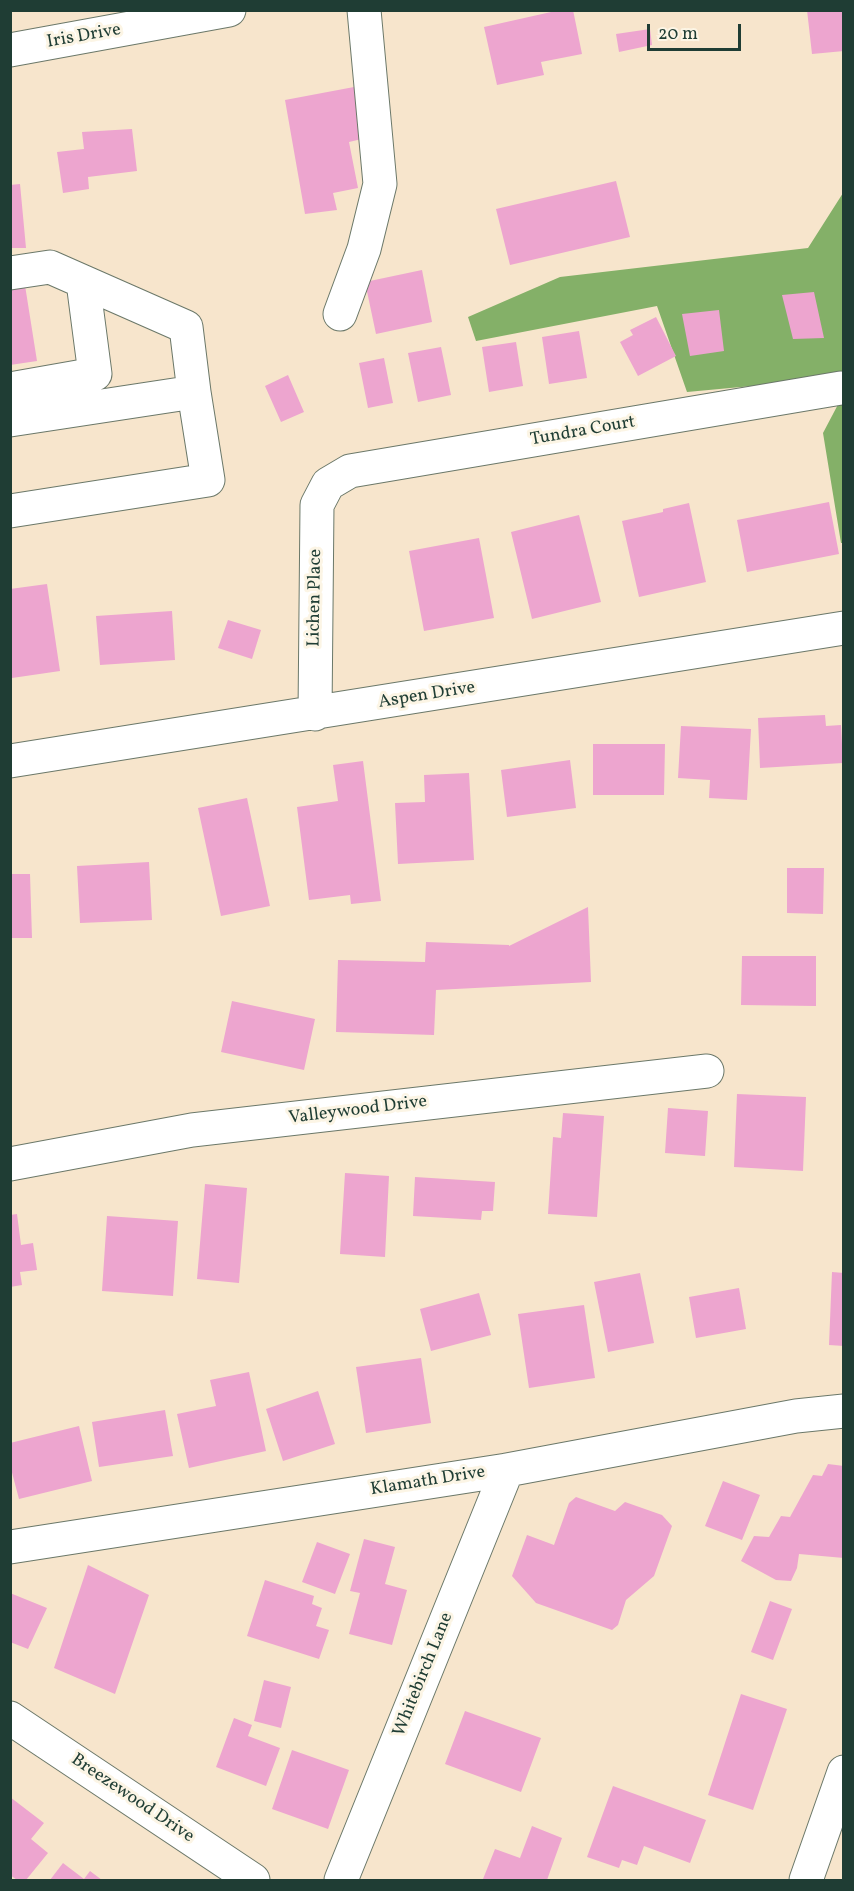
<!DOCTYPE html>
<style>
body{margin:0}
#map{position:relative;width:854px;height:1891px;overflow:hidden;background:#f7e5cc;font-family:Vollkorn,serif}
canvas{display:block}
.frame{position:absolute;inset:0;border:12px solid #1f3d34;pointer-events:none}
.scale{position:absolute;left:647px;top:24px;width:94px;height:27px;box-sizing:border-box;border:3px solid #1f3d34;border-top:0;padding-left:8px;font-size:18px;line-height:21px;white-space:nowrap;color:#1f3d34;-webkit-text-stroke:4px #fcf5e5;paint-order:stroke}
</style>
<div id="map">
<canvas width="854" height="1891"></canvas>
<div class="frame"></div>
<div class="scale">20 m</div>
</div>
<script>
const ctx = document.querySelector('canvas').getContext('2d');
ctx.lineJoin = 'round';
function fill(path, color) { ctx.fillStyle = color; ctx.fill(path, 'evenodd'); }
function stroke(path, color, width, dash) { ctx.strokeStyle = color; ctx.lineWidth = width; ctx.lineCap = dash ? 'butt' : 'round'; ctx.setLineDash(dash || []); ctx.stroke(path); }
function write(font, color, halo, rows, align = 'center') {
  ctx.font = font + ' Vollkorn,serif'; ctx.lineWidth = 6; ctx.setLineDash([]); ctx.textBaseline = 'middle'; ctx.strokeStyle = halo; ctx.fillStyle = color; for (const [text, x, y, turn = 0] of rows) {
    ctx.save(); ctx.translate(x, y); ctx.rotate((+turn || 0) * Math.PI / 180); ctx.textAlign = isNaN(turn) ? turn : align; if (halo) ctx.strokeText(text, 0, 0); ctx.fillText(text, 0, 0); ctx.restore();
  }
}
const forest = new Path2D(`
 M 843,193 L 843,372 L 795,382 L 687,392 L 657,306 L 476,341 L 468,317 L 560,277 L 808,248 Z
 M 843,395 L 843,543 L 841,543 L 823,433 Z`);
const building = new Path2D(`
 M 560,10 L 573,10 L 582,54 L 541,62 L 544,75 L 497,85 L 484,27 Z
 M 807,10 L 844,10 L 844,51 L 812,54 Z
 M 650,29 L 652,45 L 619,52 L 616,34 Z
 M 354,87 L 366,138 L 349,142 L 358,188 L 333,193 L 337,210 L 305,214 L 285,100 Z
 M 132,129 L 137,171 L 88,177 L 89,189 L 63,193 L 57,152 L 84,149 L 82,132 Z
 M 616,181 L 630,237 L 510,265 L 496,209 Z
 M 20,184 L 26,248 L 10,248 L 10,185 Z
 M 422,270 L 432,322 L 376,334 L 365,282 Z
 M 24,279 L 37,361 L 10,365 L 10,281 Z
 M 814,292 L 824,338 L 793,339 L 782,295 Z
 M 719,310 L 724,351 L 690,356 L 682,314 Z
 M 656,317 L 676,356 L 638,376 L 620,342 L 633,335 L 630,330 Z
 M 579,331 L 587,378 L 549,384 L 542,337 Z
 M 516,342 L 523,386 L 489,392 L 482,347 Z
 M 441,347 L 451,395 L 418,402 L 408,353 Z
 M 384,358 L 393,403 L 368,408 L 359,363 Z
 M 288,375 L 304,412 L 281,422 L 265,386 Z
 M 829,502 L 839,554 L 747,572 L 737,520 Z
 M 689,503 L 706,582 L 639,597 L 622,521 L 663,512 L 663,509 Z
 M 579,515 L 601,602 L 532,619 L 511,532 Z
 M 479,538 L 494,618 L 424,631 L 409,551 Z
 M 47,584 L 60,671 L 12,678 L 10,664 L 10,589 Z
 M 172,611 L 175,660 L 100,665 L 96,616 Z
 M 228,620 L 261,630 L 252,659 L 218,648 Z
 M 825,715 L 826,726 L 841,725 L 843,763 L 760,768 L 758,718 Z
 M 681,726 L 751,729 L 747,800 L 709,798 L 710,780 L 678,778 Z
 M 593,744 L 665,744 L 664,795 L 593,795 Z
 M 570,760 L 576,808 L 507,817 L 501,770 Z
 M 363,761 L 381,901 L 351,904 L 350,895 L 309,900 L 297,807 L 338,801 L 333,765 Z
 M 469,773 L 474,860 L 398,864 L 395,803 L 425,802 L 424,775 Z
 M 247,798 L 270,906 L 221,916 L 198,808 Z
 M 149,862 L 152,920 L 80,923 L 77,866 Z
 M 787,868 L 824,868 L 823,914 L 787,913 Z
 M 10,874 L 30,874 L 32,938 L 10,938 Z
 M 588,907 L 591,982 L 436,990 L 434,1035 L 336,1032 L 338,960 L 425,962 L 426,942 L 509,945 L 509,946 Z
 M 742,956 L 816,956 L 816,1006 L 741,1005 Z
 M 232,1001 L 315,1019 L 304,1070 L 221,1052 Z
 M 737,1094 L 806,1097 L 803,1171 L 734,1167 Z
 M 668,1108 L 708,1111 L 705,1156 L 665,1153 Z
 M 563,1113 L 604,1116 L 597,1217 L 548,1214 L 553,1137 L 561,1138 Z
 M 345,1173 L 389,1176 L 385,1257 L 340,1254 Z
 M 415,1177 L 495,1182 L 493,1211 L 482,1211 L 481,1220 L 413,1216 Z
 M 205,1184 L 247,1188 L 239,1283 L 197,1279 Z
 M 17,1214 L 21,1245 L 33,1243 L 37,1270 L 20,1272 L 22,1285 L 10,1287 L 10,1215 Z
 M 107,1216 L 178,1221 L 173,1296 L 102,1291 Z
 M 832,1272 L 844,1273 L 844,1346 L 829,1345 Z
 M 640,1273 L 654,1343 L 608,1352 L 594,1282 Z
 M 739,1288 L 746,1329 L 696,1338 L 689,1297 Z
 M 479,1293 L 491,1335 L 431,1351 L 420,1309 Z
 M 584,1305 L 595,1378 L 529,1388 L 518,1314 Z
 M 421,1358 L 431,1423 L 366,1433 L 356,1367 Z
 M 249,1372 L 266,1451 L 189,1468 L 177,1414 L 216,1406 L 210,1380 Z
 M 318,1391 L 335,1444 L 283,1461 L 266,1409 Z
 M 165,1410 L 173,1456 L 99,1467 L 92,1422 Z
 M 79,1426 L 92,1481 L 19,1499 L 10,1465 L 10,1443 Z
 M 828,1464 L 844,1466 L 844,1558 L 799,1554 L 797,1568 L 791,1581 L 776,1580 L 741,1561 L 754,1536 L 769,1537 L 781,1516 L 790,1517 L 813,1475 L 822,1476 Z
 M 723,1481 L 760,1495 L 742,1540 L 705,1526 Z
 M 576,1497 L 615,1511 L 625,1502 L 662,1515 L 672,1526 L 654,1576 L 626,1600 L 618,1625 L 612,1630 L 536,1603 L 512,1576 L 527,1535 L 554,1545 L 569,1503 Z
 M 364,1539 L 395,1547 L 385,1584 L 407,1590 L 392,1645 L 349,1634 L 360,1593 L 350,1591 Z
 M 317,1542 L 350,1554 L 335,1594 L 302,1582 Z
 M 88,1565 L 149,1595 L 115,1694 L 54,1668 Z
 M 265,1580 L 314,1596 L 312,1604 L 322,1608 L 316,1626 L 329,1630 L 319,1659 L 247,1636 Z
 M 10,1593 L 47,1608 L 28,1649 L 10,1642 Z
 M 770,1601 L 792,1609 L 773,1660 L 751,1652 Z
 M 264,1680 L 291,1687 L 281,1728 L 254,1721 Z
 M 741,1694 L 787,1709 L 753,1810 L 708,1795 Z
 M 465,1711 L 541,1738 L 521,1792 L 445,1764 Z
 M 234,1718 L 252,1725 L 248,1736 L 280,1748 L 266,1786 L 216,1767 Z
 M 292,1750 L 349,1770 L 328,1829 L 272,1809 Z
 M 613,1786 L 706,1820 L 690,1863 L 644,1846 L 637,1865 L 622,1860 L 619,1868 L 587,1857 Z
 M 10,1797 L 44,1823 L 31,1839 L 48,1853 L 26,1880 L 17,1880 L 10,1875 Z
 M 532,1826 L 562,1838 L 547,1880 L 483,1879 L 495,1849 L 520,1858 Z
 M 63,1863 L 84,1879 L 90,1871 L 102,1880 L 50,1880 Z`);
const minor = new Path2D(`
 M 10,50 L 229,10
 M 10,273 L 50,267 L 186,327 L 194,392
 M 340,314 L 364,249 L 380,184 L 364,10
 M 10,389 L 95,374 L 83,282
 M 10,420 L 194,392 L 208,480 L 10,511
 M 315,714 L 317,505 L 328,484 L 350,471 L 841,388
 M 10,761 L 844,628
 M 10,1164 L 192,1130 L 707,1071
 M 10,1547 L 507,1470 L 796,1416 L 844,1411
 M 10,1718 L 253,1880
 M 341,1880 L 507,1470
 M 806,1880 L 844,1772`);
const streetNames = [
 ["Iris Drive",84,37,-10],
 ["Tundra Court",583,432,-10],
 ["Lichen Place",316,598,-89],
 ["Aspen Drive",427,696,-9],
 ["Valleywood Drive",358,1111,-7],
 ["Klamath Drive",428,1482,-9],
 ["Whitebirch Lane",424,1675,-68],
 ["Breezewood Drive",132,1799,34]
];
fill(forest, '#84b068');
fill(building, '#eda5cf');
stroke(minor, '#6b7869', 35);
stroke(minor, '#fff', 33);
write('18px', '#1f3d34', '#fcf5e5', streetNames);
</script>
